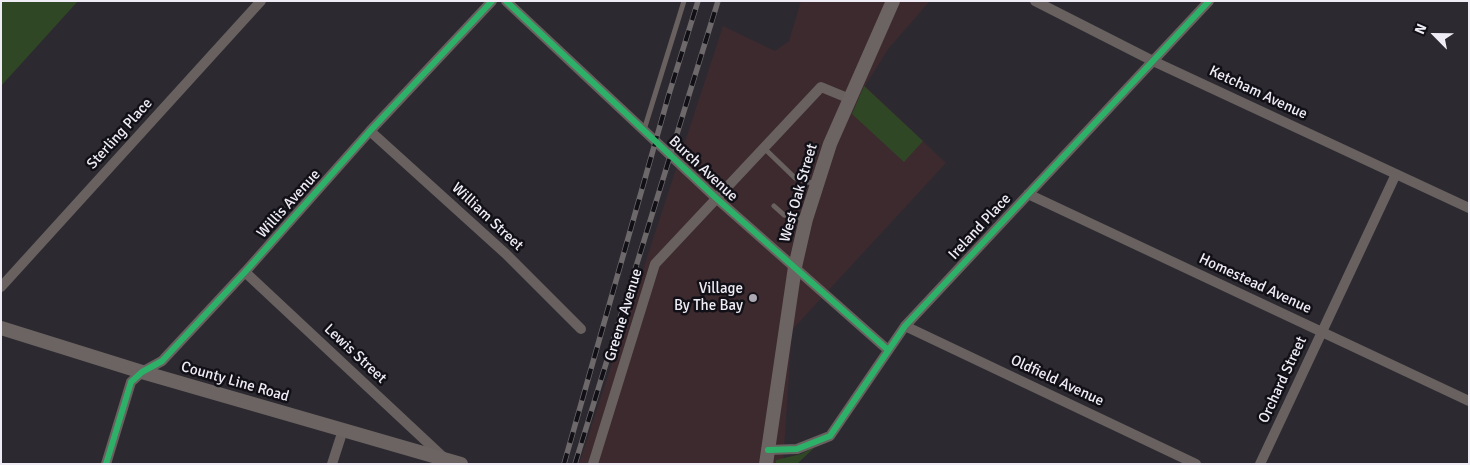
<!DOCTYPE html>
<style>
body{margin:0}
#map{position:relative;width:1470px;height:465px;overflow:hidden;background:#2c2a30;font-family:Signika,sans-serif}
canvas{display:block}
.frame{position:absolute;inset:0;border:2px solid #efecf6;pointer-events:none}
.north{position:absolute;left:1410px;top:10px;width:50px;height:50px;-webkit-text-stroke:4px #121017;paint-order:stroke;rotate:293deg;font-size:14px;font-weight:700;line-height:20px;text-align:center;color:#efecf6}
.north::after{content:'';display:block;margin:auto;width:18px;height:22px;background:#efecf6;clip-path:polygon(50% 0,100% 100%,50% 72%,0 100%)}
</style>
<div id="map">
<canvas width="1470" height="465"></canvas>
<div class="frame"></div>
<div class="north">N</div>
</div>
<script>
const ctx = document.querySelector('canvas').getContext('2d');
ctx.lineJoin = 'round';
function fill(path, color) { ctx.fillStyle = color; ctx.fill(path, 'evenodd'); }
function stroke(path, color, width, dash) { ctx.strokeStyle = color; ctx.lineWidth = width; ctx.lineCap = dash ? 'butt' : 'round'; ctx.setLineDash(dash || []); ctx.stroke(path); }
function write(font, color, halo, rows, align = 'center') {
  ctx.font = font + ' Signika,sans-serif'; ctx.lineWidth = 5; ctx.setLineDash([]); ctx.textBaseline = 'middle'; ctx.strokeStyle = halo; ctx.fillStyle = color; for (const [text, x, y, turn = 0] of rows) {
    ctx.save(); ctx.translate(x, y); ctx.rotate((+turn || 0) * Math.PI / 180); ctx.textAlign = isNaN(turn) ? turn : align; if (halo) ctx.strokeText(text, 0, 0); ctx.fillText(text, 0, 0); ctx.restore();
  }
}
const commercial = new Path2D(`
 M 801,1 L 930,1 L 889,48 L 865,86 L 946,163 L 792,330 L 783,464 L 579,464 L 723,26 L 775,51 L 789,41 Z`);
const green = new Path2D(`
 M 1,1 L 78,1 L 1,86 Z
 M 864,86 L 923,141 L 904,162 L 852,114 Z
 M 815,447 L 797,464 L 776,464 L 776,460 L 801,454 Z`);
const service = new Path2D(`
 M 644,130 L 684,1
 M 764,148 L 795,178 L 815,184
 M 774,206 L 784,215 L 805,219`);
const minor = new Path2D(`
 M 506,1 L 716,198 L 888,350
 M 1035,1 L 1153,61 L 1469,208
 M 370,131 L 506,254 L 581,329
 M 1028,194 L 1469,401
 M 245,272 L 443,457
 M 1,287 L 261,1
 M 905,326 L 1196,464
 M 768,450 L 797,449 L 830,436 L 905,326 L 1209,1
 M 106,464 L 131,382 L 142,372 L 162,361 L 245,272 L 370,131 L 492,1
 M 332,464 L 343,430
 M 593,464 L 655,264 L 821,87 L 850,99
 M 1260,464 L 1396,174`);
const secondary = new Path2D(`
 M 1,328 L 142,372 L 461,464
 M 766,464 L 795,267 L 806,219 L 830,144 L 893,1`);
const rail = new Path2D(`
 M 564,464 L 669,94 L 698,1
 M 575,464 L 718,1`);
const cycleway = new Path2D(`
 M 506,1 L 716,198 L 888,350
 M 768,450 L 797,449 L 830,436 L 905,326 L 1209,1
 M 106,464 L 131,382 L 142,372 L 162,361 L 245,272 L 370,131 L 492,1`);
const markers = [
 [753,298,5,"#aba8b1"]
];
const streetNames = [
 ["Ketcham Avenue",1258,93,25],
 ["Sterling Place",120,134,-48],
 ["Burch Avenue",703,169,43],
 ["West Oak Street",799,193,-74],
 ["Willis Avenue",289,204,-48],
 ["William Street",487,217,43],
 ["Ireland Place",980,227,-47],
 ["Homestead Avenue",1255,284,25],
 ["Greene Avenue",624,315,-73],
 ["Lewis Street",355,354,43],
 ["Orchard Street",1283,380,-65],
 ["Oldfield Avenue",1057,381,25],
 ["County Line Road",235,382,16]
];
const poiNames = [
 ["Village",743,289],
 ["By The Bay",743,306]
];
fill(commercial, '#3c2a2e');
fill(green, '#304726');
stroke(service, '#68615f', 5);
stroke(minor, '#68615f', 10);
stroke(secondary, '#6c6462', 14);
stroke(rail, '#6d686a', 5.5);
stroke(rail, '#121017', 4, [11]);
stroke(cycleway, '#2db169', 6);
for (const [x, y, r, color] of markers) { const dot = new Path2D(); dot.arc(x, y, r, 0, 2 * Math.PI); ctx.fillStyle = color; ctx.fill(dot); stroke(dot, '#121017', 2); }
write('15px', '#efecf6', '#121017', streetNames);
write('15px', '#efecf6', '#121017', poiNames, 'right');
</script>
